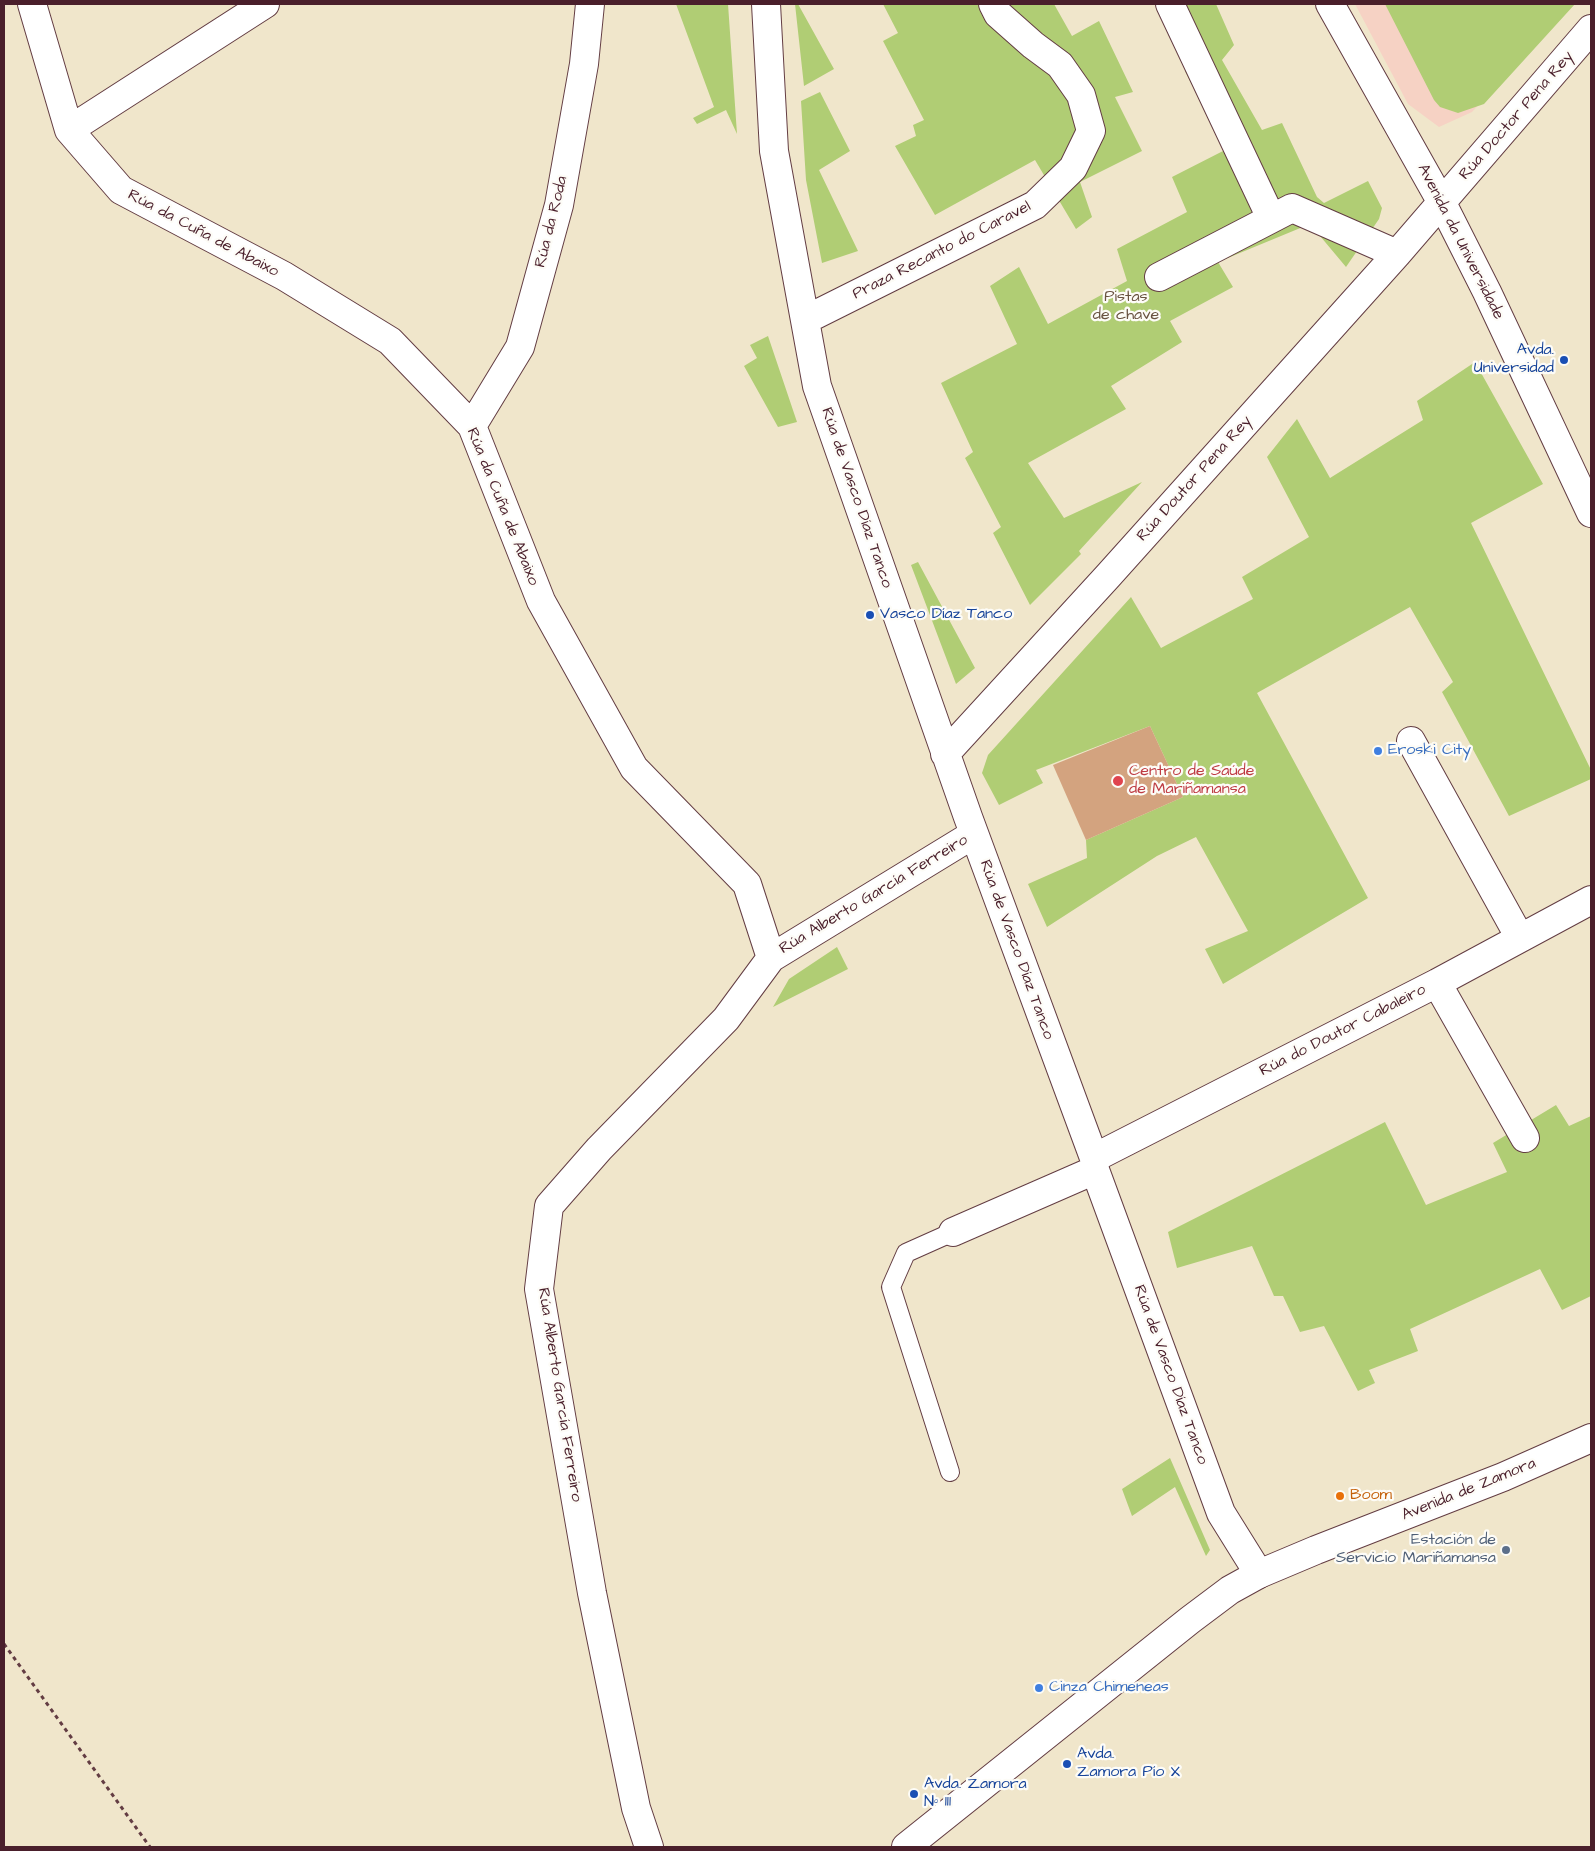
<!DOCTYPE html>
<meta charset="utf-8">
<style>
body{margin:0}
#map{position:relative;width:1595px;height:1851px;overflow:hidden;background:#f0e6cb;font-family:"Architects Daughter",sans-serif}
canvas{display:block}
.frame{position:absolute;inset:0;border:5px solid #4a1f2b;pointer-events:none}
</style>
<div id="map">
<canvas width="1595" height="1851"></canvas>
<div class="frame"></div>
</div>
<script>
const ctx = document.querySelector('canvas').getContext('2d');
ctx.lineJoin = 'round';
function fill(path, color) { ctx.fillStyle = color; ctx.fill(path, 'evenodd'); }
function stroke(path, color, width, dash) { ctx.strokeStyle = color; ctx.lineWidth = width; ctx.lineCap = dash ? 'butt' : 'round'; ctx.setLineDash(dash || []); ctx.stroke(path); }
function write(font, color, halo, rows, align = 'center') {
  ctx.font = font + ' "Architects Daughter",sans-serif'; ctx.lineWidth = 4.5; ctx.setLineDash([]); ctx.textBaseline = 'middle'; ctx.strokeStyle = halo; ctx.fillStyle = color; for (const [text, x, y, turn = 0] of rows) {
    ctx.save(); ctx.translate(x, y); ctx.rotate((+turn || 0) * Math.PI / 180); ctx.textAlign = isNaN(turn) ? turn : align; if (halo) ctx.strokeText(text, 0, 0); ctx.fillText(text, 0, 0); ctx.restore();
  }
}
const built = new Path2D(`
 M 1355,4 L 1570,4 L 1472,112 L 1439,127 L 1408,104 Z`);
const green = new Path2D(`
 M 676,4 L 728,4 L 737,134 L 726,110 L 697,124 L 693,118 L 714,107 Z
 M 795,4 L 798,4 L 834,69 L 804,86 Z
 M 883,4 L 1054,4 L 1072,36 L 1099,21 L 1133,92 L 1115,97 L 1142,151 L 1080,182 L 1092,217 L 1076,229 L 1035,160 L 935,215 L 895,146 L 916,136 L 913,125 L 924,120 L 883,41 L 898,33 Z
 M 1179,4 L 1216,4 L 1234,45 L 1222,60 L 1262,130 L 1282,123 L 1317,197 L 1324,203 L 1368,181 L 1382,208 L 1379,219 L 1346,267 L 1310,224 L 1218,262 L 1233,287 L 1170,321 L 1182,342 L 1111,386 L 1126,409 L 1028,463 L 1064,518 L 1142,482 L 1079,551 L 1081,554 L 1030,605 L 993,533 L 1001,527 L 965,458 L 973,452 L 941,383 L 1017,344 L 990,286 L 1019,267 L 1048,324 L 1127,281 L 1117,249 L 1187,212 L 1172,177 L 1225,150 L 1185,71 L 1204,54 Z
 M 1385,4 L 1575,4 L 1484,104 L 1458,113 L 1440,107 L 1434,100 Z
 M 820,92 L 850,151 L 819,170 L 858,251 L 822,263 L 806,180 L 801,101 Z
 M 768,336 L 797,422 L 778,427 L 744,366 L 757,358 L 750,345 Z
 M 1475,362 L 1543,484 L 1471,523 L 1591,770 L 1591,779 L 1509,816 L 1442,692 L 1453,682 L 1410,607 L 1257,693 L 1368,898 L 1223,984 L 1205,949 L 1248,931 L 1196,837 L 1157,856 L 1047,927 L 1028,884 L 1087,858 L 1086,840 L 1183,797 L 1150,726 L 1036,770 L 1043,783 L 999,805 L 982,773 L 988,755 L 1131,597 L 1161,648 L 1253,599 L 1242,577 L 1309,537 L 1267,457 L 1297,419 L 1330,478 L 1423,420 L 1417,401 Z
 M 918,562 L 975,668 L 956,684 L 911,565 Z
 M 837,947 L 848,969 L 773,1007 L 789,979 Z
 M 1556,1105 L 1569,1126 L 1591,1116 L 1591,1296 L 1562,1310 L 1540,1269 L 1410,1329 L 1418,1351 L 1369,1370 L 1375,1383 L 1358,1391 L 1324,1326 L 1300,1332 L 1283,1296 L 1274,1296 L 1252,1246 L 1177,1268 L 1168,1232 L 1385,1122 L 1426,1205 L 1507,1172 L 1493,1143 Z
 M 1170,1458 L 1210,1550 L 1206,1556 L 1175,1487 L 1132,1516 L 1122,1489 Z`);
const building = new Path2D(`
 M 1150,726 L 1183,797 L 1086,840 L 1053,765 Z`);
const path = new Path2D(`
 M 4,1644 L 150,1847`);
const service = new Path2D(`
 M 950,1472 L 891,1287 L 906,1253 L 953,1232`);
const minor = new Path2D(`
 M 32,4 L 69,130 L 121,190 L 284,276 L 390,341 L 472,426 L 541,601 L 634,768 L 747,884 L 771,958
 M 766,4 L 774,151 L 817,386 L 968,817 L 1094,1158 L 1095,1170 L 1221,1513 L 1259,1574
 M 1170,4 L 1271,218
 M 1330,4 L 1442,203 L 1487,292 L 1591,513
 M 69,130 L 265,4
 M 1159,277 L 1292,208 L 1397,254
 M 805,320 L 1035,205 L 1073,168 L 1091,131 L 1081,95 L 1060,65 L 1033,45 L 998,14 L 993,4
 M 472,426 L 520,347 L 559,205 L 584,64 L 590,4
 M 1411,741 L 1520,938
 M 945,754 L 1108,576 L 1397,254 L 1591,29
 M 1437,983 L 1525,1138
 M 1094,1158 L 1437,983 L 1591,900
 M 953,1232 L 1095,1170
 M 649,1847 L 636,1808 L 592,1593 L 539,1289 L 549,1206 L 599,1149 L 726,1019 L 771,958 L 974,834`);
const tertiary = new Path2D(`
 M 906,1847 L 1190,1620 L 1230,1590 L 1259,1574 L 1316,1550 L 1503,1477 L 1591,1438`);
const markers = [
 [1564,360,5,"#1a4fb4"],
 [870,615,5,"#1a4fb4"],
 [1378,751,5,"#3f7fe0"],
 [1118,781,6,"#e0444e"],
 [1340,1496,5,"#e8710a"],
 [1506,1550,5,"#5c6f8a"],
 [1039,1688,5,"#3f7fe0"],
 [1067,1764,5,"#1a4fb4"],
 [914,1794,5,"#1a4fb4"]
];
const streetNames = [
 ["Rúa Doctor Pena Rey",1517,116,-49],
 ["Rúa da Roda",552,222,-76],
 ["Rúa da Cuña de Abaixo",203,234,28],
 ["Avenida da Universidade",1460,242,63],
 ["Praza Recanto do Caravel",942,251,-27],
 ["Rúa Doutor Pena Rey",1195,479,-48],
 ["Rúa de Vasco Díaz Tanco",856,498,71],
 ["Rúa da Cuña de Abaixo",502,507,68],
 ["Rúa Alberto García Ferreiro",874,895,-31],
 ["Rúa de Vasco Díaz Tanco",1016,950,70],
 ["Rúa do Doutor Cabaleiro",1343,1031,-27],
 ["Rúa de Vasco Díaz Tanco",1170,1375,70],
 ["Rúa Alberto García Ferreiro",559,1395,81],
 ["Avenida de Zamora",1469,1490,-22]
];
const parkNames = [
 ["Pistas",1126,298],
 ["de chave",1126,316]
];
const transitNames = [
 ["Avda.",1554,351,"right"],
 ["Universidad",1554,369,"right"],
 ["Vasco Díaz Tanco",880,615],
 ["Avda.",1077,1755],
 ["Zamora Pío X",1077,1773],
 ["Avda. Zamora",924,1785],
 ["Nº 111",924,1803]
];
const shopNames = [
 ["Eroski City",1388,751],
 ["Cinza Chimeneas",1049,1688]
];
const healthNames = [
 ["Centro de Saúde",1129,772],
 ["de Mariñamansa",1129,790]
];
const foodNames = [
 ["Boom",1350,1496]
];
const serviceNames = [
 ["Estación de",1496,1541],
 ["Servicio Mariñamansa",1496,1559]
];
fill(built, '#f6d2c4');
fill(green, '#b0cd74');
fill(building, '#d3a37f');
stroke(service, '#633d43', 20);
stroke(minor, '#633d43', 30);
stroke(tertiary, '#633d43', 30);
stroke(path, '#633d43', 3, [4, 4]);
stroke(service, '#fff', 18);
stroke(minor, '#fff', 28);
stroke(tertiary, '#fff', 28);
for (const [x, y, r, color] of markers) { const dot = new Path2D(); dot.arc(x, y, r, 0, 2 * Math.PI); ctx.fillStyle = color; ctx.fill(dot); stroke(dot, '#fdfcf7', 2); }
write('16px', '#4a1f2b', '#fdfcf7', streetNames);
write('16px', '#695341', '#fdfcf7', parkNames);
write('16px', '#164399', '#fdfcf7', transitNames, 'left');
write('16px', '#366cbe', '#fdfcf7', shopNames, 'left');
write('16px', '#be3a42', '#fdfcf7', healthNames, 'left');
write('16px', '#c56008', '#fdfcf7', foodNames, 'left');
write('16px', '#4e5e75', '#fdfcf7', serviceNames, 'right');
</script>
